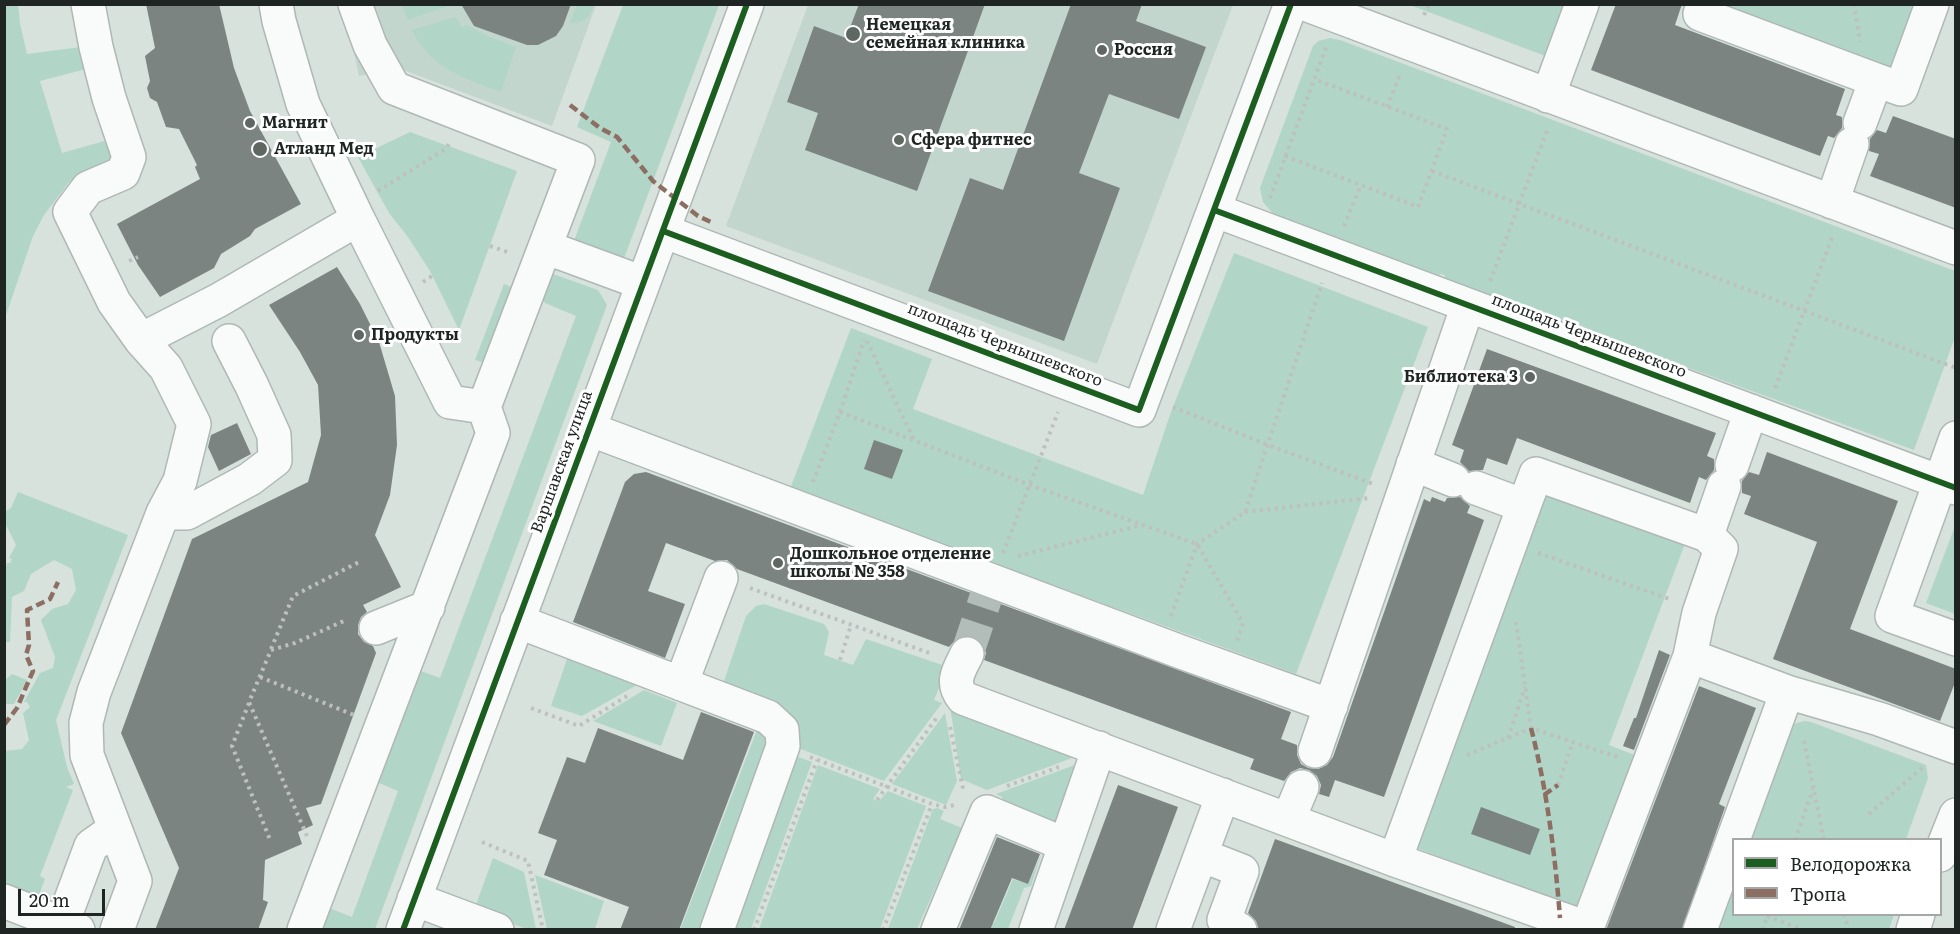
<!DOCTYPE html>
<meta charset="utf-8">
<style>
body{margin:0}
#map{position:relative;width:1960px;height:934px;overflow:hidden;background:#d7e2dd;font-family:Literata,serif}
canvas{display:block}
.frame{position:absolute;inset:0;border:6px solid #1e2522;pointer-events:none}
.legend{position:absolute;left:1732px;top:838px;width:210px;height:78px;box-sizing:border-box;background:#fff;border:2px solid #a5a8a7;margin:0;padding:8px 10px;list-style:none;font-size:18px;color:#1e2522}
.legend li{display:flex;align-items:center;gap:12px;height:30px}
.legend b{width:30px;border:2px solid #a5a8a7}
.scale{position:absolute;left:18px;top:889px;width:87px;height:27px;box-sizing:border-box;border:3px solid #1e2522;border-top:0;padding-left:8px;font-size:18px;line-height:21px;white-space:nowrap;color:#1e2522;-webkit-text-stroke:4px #fff;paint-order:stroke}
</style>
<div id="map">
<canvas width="1960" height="934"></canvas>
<div class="frame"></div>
<ul class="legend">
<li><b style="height:8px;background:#1b5e20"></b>Велодорожка</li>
<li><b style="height:8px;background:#8d6e63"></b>Тропа</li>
</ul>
<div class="scale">20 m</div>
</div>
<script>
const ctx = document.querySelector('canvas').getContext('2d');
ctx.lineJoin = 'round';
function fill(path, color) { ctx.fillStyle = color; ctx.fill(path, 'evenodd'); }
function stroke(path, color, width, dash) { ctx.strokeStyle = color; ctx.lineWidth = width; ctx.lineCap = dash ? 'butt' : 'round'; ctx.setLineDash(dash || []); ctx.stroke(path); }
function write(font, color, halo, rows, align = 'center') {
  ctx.font = font + ' Literata,serif'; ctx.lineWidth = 6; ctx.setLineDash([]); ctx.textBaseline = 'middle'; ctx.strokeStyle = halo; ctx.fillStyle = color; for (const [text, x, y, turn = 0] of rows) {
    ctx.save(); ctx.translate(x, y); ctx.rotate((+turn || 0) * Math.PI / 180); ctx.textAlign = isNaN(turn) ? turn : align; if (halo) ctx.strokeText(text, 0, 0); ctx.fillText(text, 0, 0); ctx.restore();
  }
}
const built = new Path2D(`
 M 344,5 L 596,5 L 552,126 L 398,68 L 359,76 Z
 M 808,5 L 1233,5 L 1097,364 L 726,226 Z`);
const green = new Path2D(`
 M 18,4 L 20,23 L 27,54 L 81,47 L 86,69 L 40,81 L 62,153 L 108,140 L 114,156 L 110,164 L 70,181 L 44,215 L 33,236 L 5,318 L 4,5 Z
 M 402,5 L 402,4 L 451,5 L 408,20 Z
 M 577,5 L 594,5 C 589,18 585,23 570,23 Z
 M 623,5 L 719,5 L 623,261 L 571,249 L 611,142 L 577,127 Z
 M 1410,5 L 1567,5 L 1548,57 Z
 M 1730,5 L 1923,5 L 1897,80 L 1726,16 Z
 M 455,17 L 462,27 L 467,25 L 487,36 L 516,47 L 501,92 C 465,79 429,67 412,30 Z
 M 1330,38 L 1340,40 L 1955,271 L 1955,337 L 1914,450 L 1444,279 L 1445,275 L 1440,274 L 1439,278 L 1276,217 L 1263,202 L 1260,188 L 1313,46 L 1318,41 Z
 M 410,132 L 517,171 L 459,330 L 430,271 L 408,237 L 389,213 L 358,157 Z
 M 1234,253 L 1428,327 L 1296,674 L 790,489 L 851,328 L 932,359 L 913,409 L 1143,495 L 1171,412 Z
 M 553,274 L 598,290 L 607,305 L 375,929 L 321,930 L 329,908 L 352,917 L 398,791 L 365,777 L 407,666 L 440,678 L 576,316 L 545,303 L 542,300 L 549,276 Z
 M 504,284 L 517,289 L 488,364 L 475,360 Z
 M 1545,488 L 1686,541 L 1609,745 L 1642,758 L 1584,912 L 1409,845 Z
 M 18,492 L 128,535 L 56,720 L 67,767 L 74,784 L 66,787 L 73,790 L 40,876 L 45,879 L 36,903 L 5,889 L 5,751 L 22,749 L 29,740 L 23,713 L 30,707 L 27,702 L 24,702 L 40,673 L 53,668 L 55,657 L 41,620 L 52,609 L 68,604 L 76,590 L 72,569 L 54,560 L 31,574 L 24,591 L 12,597 L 10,642 L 5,642 L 5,570 L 7,563 L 10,563 L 12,559 L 9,558 L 16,545 L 5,523 L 4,512 L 11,508 Z
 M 1955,526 L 1956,527 L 1955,614 L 1926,603 Z
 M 764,604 L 824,624 L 829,632 L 824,655 L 853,665 L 866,639 L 948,667 L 934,700 L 942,703 L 884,781 L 793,746 L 722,687 L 746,616 L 756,606 Z
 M 567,659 L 637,685 L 582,716 L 551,706 Z
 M 12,674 L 27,680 L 14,704 L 5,704 L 5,680 Z
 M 644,690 L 677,703 L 661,746 L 593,721 Z
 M 950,706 L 1080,755 L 987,790 L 961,779 Z
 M 945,713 L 957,781 L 946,805 L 892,784 Z
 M 1805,721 L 1811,722 L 1926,765 L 1928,778 L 1906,839 L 1751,839 L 1793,724 Z
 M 760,722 L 771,734 L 707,929 L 680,930 Z
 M 790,754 L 812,762 L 751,929 L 725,930 Z
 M 1083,762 L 1058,825 L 1004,808 L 1002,797 L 996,794 Z
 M 818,765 L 880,789 L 873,799 L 879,801 L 888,791 L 926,806 L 880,929 L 759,929 Z
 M 937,808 L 944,811 L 940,819 L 962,828 L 917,929 L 888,929 L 933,809 Z
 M 1041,855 L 1031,886 L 1024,888 L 1008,929 L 985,930 L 988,921 L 994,923 L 1013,879 L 1028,884 Z
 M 493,858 L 524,872 L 536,929 L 527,929 L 474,910 Z
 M 535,875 L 604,901 L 595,929 L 547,929 Z
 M 1733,887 L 1734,914 L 1894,915 L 1889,929 L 1718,929 Z`);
const building = new Path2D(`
 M 146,4 L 219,4 L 234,68 L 250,111 L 301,204 L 255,229 L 250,236 L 221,254 L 214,268 L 160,297 L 138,265 L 117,224 L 200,179 L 195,167 L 197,165 L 179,129 L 166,127 L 157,102 L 150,98 L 147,88 L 150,81 L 145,56 L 155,48 Z
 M 461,4 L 571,4 L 563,26 L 556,36 L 538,45 L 527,45 L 474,26 Z
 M 859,4 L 985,4 L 917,191 L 805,150 L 818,113 L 787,102 L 814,26 L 846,38 Z
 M 1071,4 L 1142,4 L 1136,21 L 1206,47 L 1179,119 L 1109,94 L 1079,173 L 1120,188 L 1064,341 L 928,291 L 970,178 L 1003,190 Z
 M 1616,4 L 1682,4 L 1675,25 L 1845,89 L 1836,115 L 1842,117 L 1842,128 L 1834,138 L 1828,136 L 1820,156 L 1591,70 Z
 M 1893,116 L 1956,139 L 1956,208 L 1870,176 L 1879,154 L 1869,151 L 1870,139 L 1877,130 L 1886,133 Z
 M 337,267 L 360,304 L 379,342 L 395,396 L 397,445 L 390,495 L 375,535 L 401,587 L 363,605 L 367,612 L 361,617 L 358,625 L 358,634 L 364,642 L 373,646 L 376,653 L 321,804 L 306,808 L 313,825 L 298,832 L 302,844 L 265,860 L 263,900 L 268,902 L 258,930 L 155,930 L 179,868 L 121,733 L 192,539 L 308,482 L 321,435 L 318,385 L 300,352 L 269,305 Z
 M 1487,349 L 1716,433 L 1707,456 L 1714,459 L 1714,470 L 1706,480 L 1699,477 L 1690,503 L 1517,438 L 1507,465 L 1487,458 L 1483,470 L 1469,471 L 1460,462 L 1464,450 L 1452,445 Z
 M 237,423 L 251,454 L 219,471 L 208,447 L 211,435 Z
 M 874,440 L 903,450 L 892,479 L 864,469 Z
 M 1767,452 L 1898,501 L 1850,629 L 1956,669 L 1956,680 L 1940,721 L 1773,659 L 1817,542 L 1744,514 L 1751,496 L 1742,493 L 1742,481 L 1749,472 L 1759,475 Z
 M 646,472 L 1291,712 L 1281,739 L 1297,745 L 1297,755 L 1301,764 L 1308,768 L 1318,769 L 1327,765 L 1333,757 L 1424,499 L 1430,502 L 1432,497 L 1445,502 L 1447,498 L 1460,497 L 1470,506 L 1467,513 L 1484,520 L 1384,797 L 1335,780 L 1329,797 L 1319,794 L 1321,785 L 1317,776 L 1309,770 L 1300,768 L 1291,772 L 1284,781 L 1250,769 L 1254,759 L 984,660 L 986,653 L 983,644 L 975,637 L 966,635 L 957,638 L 949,647 L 737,569 L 727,560 L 715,561 L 666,543 L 648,591 L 685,604 L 665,658 L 573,622 L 625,482 L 634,474 Z
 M 1659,650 L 1670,655 L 1634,750 L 1623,746 L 1634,718 L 1636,718 Z
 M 1699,686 L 1756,708 L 1719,804 L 1725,807 L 1682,930 L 1606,930 Z
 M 701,712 L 754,732 L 679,930 L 620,930 L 629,907 L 544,875 L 557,840 L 538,833 L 567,757 L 585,763 L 598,728 L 683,760 Z
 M 1118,785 L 1178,807 L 1132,930 L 1064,930 Z
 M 1481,807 L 1540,829 L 1530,855 L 1471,834 Z
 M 997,837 L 1040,854 L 1028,884 L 1012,878 L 990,930 L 959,930 Z
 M 1275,839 L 1515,927 L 1515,930 L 1259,930 L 1256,921 L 1248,913 Z`);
const minorTunnel = new Path2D(`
 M 967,654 L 986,597`);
const path = new Path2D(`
 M 1854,4 L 1860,42
 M 1424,15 L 1429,4
 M 1387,107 L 1401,72
 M 1285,156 L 1418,207 L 1447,129 L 1314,79
 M 1432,171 L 1956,368
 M 378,191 L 447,148 L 450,141
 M 1270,198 L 1327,45
 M 1344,226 L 1361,185
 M 490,246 L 510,253
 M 129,261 L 138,257
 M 1490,281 L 1548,128
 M 423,282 L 432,276
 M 867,341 L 914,440
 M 1775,388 L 1833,235
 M 1173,407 L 1268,445 L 1376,485
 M 840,412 L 1030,485 L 1197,544 L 1243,623 L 1237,641
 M 813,482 L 840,412 L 864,340
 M 1245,512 L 1369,498
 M 1003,553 L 1058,412
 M 1538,553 L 1672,600
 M 1018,556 L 1142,525
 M 750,588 L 932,654
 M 1171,616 L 1197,544 L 1245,512 L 1322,283
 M 1516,622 L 1531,728
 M 271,649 L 293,596 L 359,562
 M 840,660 L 851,625
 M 260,677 L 354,715
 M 249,703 L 232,746 L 271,842
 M 531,708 L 579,726 L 627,696
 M 950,727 L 964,793
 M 1508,738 L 1525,687
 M 1804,741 L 1824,840
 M 1467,755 L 1531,728 L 1620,758
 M 810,757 L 932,804 L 945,807 L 955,805
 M 1558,785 L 1573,742
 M 1007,786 L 1059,767
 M 877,800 L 938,716
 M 1869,814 L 1923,767
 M 307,836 L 249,702 L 271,650 L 295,643 L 346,620
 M 1795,840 L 1813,789
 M 482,842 L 528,861 L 543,930
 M 1844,914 L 1849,930
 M 1767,916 L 1804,930
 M 754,930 L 817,760
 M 883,930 L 932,804
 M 1763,930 L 1767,916`);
const minor = new Path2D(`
 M 88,4 L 96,47 L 109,98 L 129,157 L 123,173 L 88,188 L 70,212 L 114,302 L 141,340 L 219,300 L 358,219 L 450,402 L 484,407
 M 276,4 L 279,21 L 303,104 L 358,219
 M 1305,4 L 1956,248
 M 1704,4 L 1700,14 L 1876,80
 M 1548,96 L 1582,4
 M 1860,123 L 1876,80 L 1901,89 L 1932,4
 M 1832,202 L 1852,144
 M 1214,210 L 1956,488
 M 663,231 L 1139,410 L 1291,4
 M 545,247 L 643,283
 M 141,340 L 166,368 L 194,424 L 180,481 L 163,513
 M 589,429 L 1181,652 L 1331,706
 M 1956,438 L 1892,616 L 1956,639
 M 1413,464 L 1453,480
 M 1732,465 L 1751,411
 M 1476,488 L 1524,506 L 1536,474 L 1707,535 L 1721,549 L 1699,613 L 1690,656 L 1787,692 L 1879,719 L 1956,747
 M 1707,535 L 1724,486
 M 517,621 L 768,717 L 782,730 L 783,746 L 717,930
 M 376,628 L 428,607
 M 967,654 C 959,670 950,682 963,698 L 1395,860 L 1587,928 L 1586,930
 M 681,684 L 721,578
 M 1315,751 L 1468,305
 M 1289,818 L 1302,787
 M 1201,855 L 1242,871 L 1224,920 L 1240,930
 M 1940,855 L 1956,815
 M 1395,860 L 1524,506
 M 414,899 L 497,930
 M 4,901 L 78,930
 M 62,924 L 91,846 L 115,829
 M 1587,928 L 1690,656
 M 117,930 L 135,881 L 87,755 L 86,723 L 94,692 L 163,513 L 187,513 L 250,479 L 275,460 L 274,435 L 252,386 L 229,341
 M 304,930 L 493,433 L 484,407 L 578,160 L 394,88 L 370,45 L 355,4
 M 403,930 L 747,4
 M 938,930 L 987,812 L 1064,844
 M 1036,930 L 1099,748
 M 1173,930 L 1223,795
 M 1700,930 L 1787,692
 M 1913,930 L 1918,914`);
const quiet = new Path2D(`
 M 570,105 L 600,128 L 617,137 L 653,181 L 698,216 L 713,223
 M 4,725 L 17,708 L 33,671 L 26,655 L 29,645 L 27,610 L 50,599 L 58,582
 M 1531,728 C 1547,790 1555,854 1560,918
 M 1544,795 L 1558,785`);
const cycleway = new Path2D(`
 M 1214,210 L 1956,488
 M 663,231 L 1139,410 L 1291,4
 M 403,930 L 747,4`);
const markers = [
 [853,34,8,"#5f6763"],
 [1102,50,6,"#5f6763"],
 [250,123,6,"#5f6763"],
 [899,140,6,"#5f6763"],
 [260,149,8,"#5f6763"],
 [359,335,6,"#5f6763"],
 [1530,377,6,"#5f6763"],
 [778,563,6,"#5f6763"]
];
const poiNames = [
 ["Немецкая",866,25],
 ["семейная клиника",866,43],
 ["Россия",1114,50],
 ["Магнит",262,123],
 ["Сфера фитнес",911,140],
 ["Атланд Мед",274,149],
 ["Продукты",371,335],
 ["Библиотека 3",1518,377,"right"],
 ["Дошкольное отделение",790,554],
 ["школы № 358",790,572]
];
const streetNames = [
 ["площадь Чернышевского",1589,336,21],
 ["площадь Чернышевского",1005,345,21],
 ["Варшавская улица",562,462,-70]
];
fill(built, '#c2d6ce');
fill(green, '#b1d5c7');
fill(building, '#7c8481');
stroke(minorTunnel, '#b2bcb8', 33, [33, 16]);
stroke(minor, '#afb8b4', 36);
stroke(path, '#bec0bf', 4, [3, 4.5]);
stroke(minor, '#f9fbfa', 33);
stroke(quiet, '#8d6e63', 4.5, [9, 4.5]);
stroke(cycleway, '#1b5e20', 6);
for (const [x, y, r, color] of markers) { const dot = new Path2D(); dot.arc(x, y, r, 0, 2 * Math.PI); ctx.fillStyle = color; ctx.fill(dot); stroke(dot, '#fff', 2); }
write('bold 16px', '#1e2522', '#fff', poiNames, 'left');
write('16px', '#1e2522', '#fff', streetNames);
</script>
